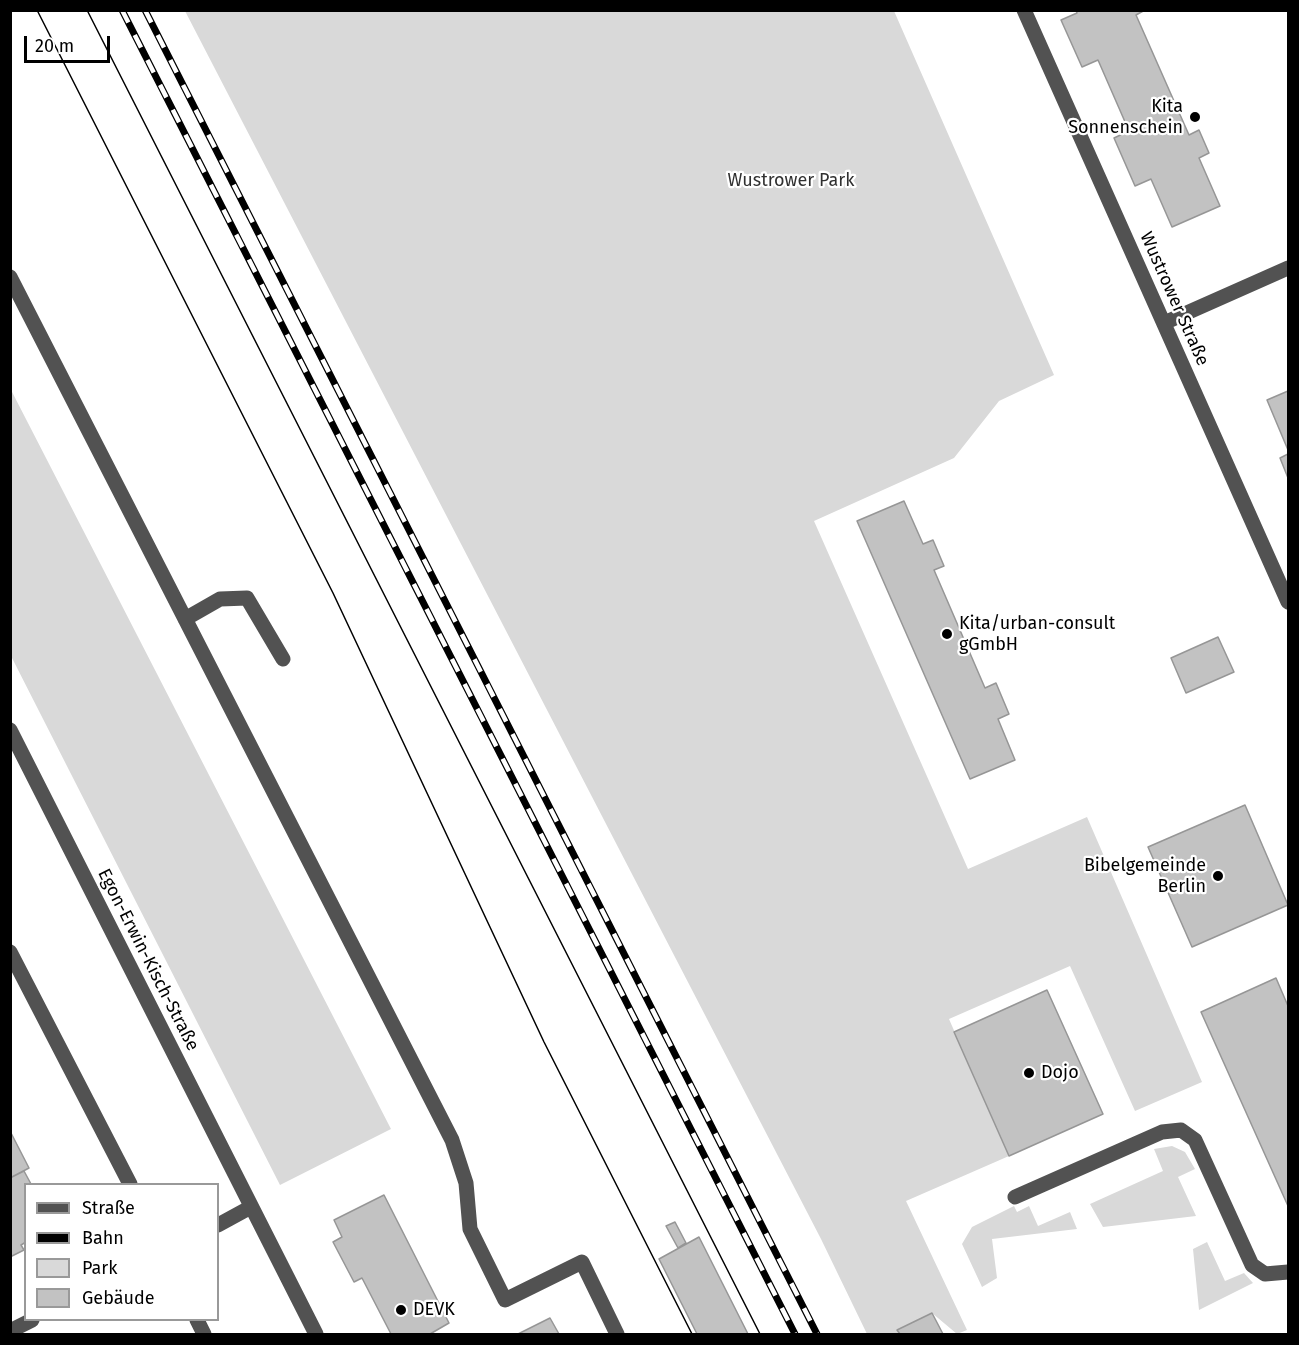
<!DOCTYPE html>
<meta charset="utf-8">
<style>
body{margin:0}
#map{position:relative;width:1299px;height:1345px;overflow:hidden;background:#fff;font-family:"Fira Sans",sans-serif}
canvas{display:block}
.frame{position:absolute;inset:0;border:12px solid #000;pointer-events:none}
.legend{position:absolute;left:24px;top:1183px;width:195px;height:138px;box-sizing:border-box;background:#fff;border:2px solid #999;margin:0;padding:8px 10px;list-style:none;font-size:18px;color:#000}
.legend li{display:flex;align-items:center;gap:12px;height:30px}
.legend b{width:30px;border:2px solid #999}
.scale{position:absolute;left:24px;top:36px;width:86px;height:27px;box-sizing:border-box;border:3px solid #000;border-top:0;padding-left:8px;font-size:18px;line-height:21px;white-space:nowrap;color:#000;-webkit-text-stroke:4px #fff;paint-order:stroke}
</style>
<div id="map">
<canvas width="1299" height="1345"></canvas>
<div class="frame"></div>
<ul class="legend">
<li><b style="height:8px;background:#525252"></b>Straße</li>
<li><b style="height:8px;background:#000"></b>Bahn</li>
<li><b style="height:16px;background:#d9d9d9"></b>Park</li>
<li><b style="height:16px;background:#c2c2c2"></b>Gebäude</li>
</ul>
<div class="scale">20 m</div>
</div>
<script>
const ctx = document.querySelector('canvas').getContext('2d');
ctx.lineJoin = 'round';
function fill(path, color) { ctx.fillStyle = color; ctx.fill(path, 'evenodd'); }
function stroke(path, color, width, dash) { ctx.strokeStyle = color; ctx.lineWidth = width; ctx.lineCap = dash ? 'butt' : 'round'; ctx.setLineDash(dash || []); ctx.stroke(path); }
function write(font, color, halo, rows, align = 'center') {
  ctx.font = font + ' "Fira Sans",sans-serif'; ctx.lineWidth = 4.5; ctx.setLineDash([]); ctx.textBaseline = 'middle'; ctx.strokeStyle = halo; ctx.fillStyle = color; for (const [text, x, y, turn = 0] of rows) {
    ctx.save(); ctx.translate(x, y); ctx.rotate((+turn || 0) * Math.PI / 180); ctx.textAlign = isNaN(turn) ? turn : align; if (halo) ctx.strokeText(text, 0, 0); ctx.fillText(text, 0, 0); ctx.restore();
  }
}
const green = new Path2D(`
 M 185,11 L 894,11 L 1054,375 L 999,401 L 954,458 L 814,521 L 968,869 L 1087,817 L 1202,1082 L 1135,1111 L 1070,966 L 949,1019 L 1009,1156 L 906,1201 L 967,1330 L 957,1334 L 932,1313 L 898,1330 L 900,1334 L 867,1334 L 821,1239 Z
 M 10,388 L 391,1129 L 280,1185 L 11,656 Z
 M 1172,1146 L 1185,1152 L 1195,1169 L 1178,1177 L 1196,1216 L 1103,1227 L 1090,1204 L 1163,1171 L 1154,1149 Z
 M 1014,1206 L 1017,1212 L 1029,1206 L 1038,1226 L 1070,1212 L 1077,1229 L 992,1239 L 997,1278 L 982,1287 L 962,1244 L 972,1227 Z
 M 1207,1242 L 1225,1281 L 1244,1273 L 1253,1283 L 1199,1310 L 1193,1249 Z`);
const building = new Path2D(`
 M 1076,10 L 1145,10 L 1136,15 L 1189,135 L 1199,130 L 1209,153 L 1199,158 L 1220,206 L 1172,227 L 1151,179 L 1135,186 L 1114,138 L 1129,131 L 1098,60 L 1082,67 L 1061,20 L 1077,13 Z
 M 1288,391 L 1288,450 L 1267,400 Z
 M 1288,454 L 1288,478 L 1280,458 Z
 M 904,501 L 923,544 L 933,540 L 944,566 L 934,570 L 985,688 L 996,683 L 1009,714 L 998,719 L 1015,760 L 970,779 L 857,521 Z
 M 1218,637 L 1234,672 L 1186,693 L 1171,658 Z
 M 1245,805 L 1288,905 L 1192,947 L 1148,847 Z
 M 1276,978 L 1288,1006 L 1288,1206 L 1201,1012 Z
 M 1047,990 L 1103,1114 L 1009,1156 L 954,1032 Z
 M 10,1131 L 29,1168 L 10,1178 Z
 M 24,1171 L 31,1184 L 26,1184 L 26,1242 L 21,1245 L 24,1250 L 10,1257 L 10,1178 Z
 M 384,1195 L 449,1323 L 430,1334 L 391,1334 L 362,1278 L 354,1282 L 333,1242 L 342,1237 L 334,1220 Z
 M 675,1222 L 686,1243 L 678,1248 L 666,1226 Z
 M 699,1237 L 748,1334 L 697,1334 L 659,1259 Z
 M 932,1313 L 943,1334 L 900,1334 L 897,1330 Z
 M 550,1318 L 559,1334 L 518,1334 Z`);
const minor = new Path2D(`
 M 1024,10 L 1288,602
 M 10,277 L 452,1140 L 466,1183 L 470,1229 L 505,1300 L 582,1262 L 617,1334
 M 1164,323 L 1288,268
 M 185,619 L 220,599 L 247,598 L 283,659
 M 10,730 L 316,1334
 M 10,952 L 130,1184
 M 1015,1197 L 1162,1132 L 1181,1130 L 1195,1140 L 1252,1265 L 1265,1274 L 1288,1272
 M 218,1225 L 251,1207
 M 197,1320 L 204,1334
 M 10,1331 L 32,1320`);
const tram = new Path2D(`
 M 37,10 L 333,593 L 544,1042 L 692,1334
 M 87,10 L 760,1334`);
const rail = new Path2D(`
 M 122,10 L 795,1334
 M 145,10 L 817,1334`);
const markers = [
 [1195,117,6,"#000"],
 [947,634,6,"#000"],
 [1218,876,6,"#000"],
 [1029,1073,6,"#000"],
 [401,1310,6,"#000"]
];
const poiNames = [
 ["Kita",1183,107,"right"],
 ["Sonnenschein",1183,128,"right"],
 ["Kita/urban-consult",959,624],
 ["gGmbH",959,645],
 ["Bibelgemeinde",1206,866,"right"],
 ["Berlin",1206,887,"right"],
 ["Dojo",1041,1073],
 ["DEVK",413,1310]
];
const parkNames = [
 ["Wustrower Park",791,181]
];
const streetNames = [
 ["Wustrower Straße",1174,299,66],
 ["Egon-Erwin-Kisch-Straße",148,960,63]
];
fill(green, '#d9d9d9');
fill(building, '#c2c2c2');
stroke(building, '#969696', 1.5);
stroke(minor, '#525252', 15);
stroke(tram, '#000', 1.5);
stroke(rail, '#000', 7);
stroke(rail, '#fff', 4.5, [14]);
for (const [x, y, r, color] of markers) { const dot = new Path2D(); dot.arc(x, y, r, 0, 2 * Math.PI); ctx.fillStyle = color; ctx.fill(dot); stroke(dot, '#fff', 2); }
write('18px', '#000', '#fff', poiNames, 'left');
write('18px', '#303030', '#fff', parkNames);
write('18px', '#000', '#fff', streetNames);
</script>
